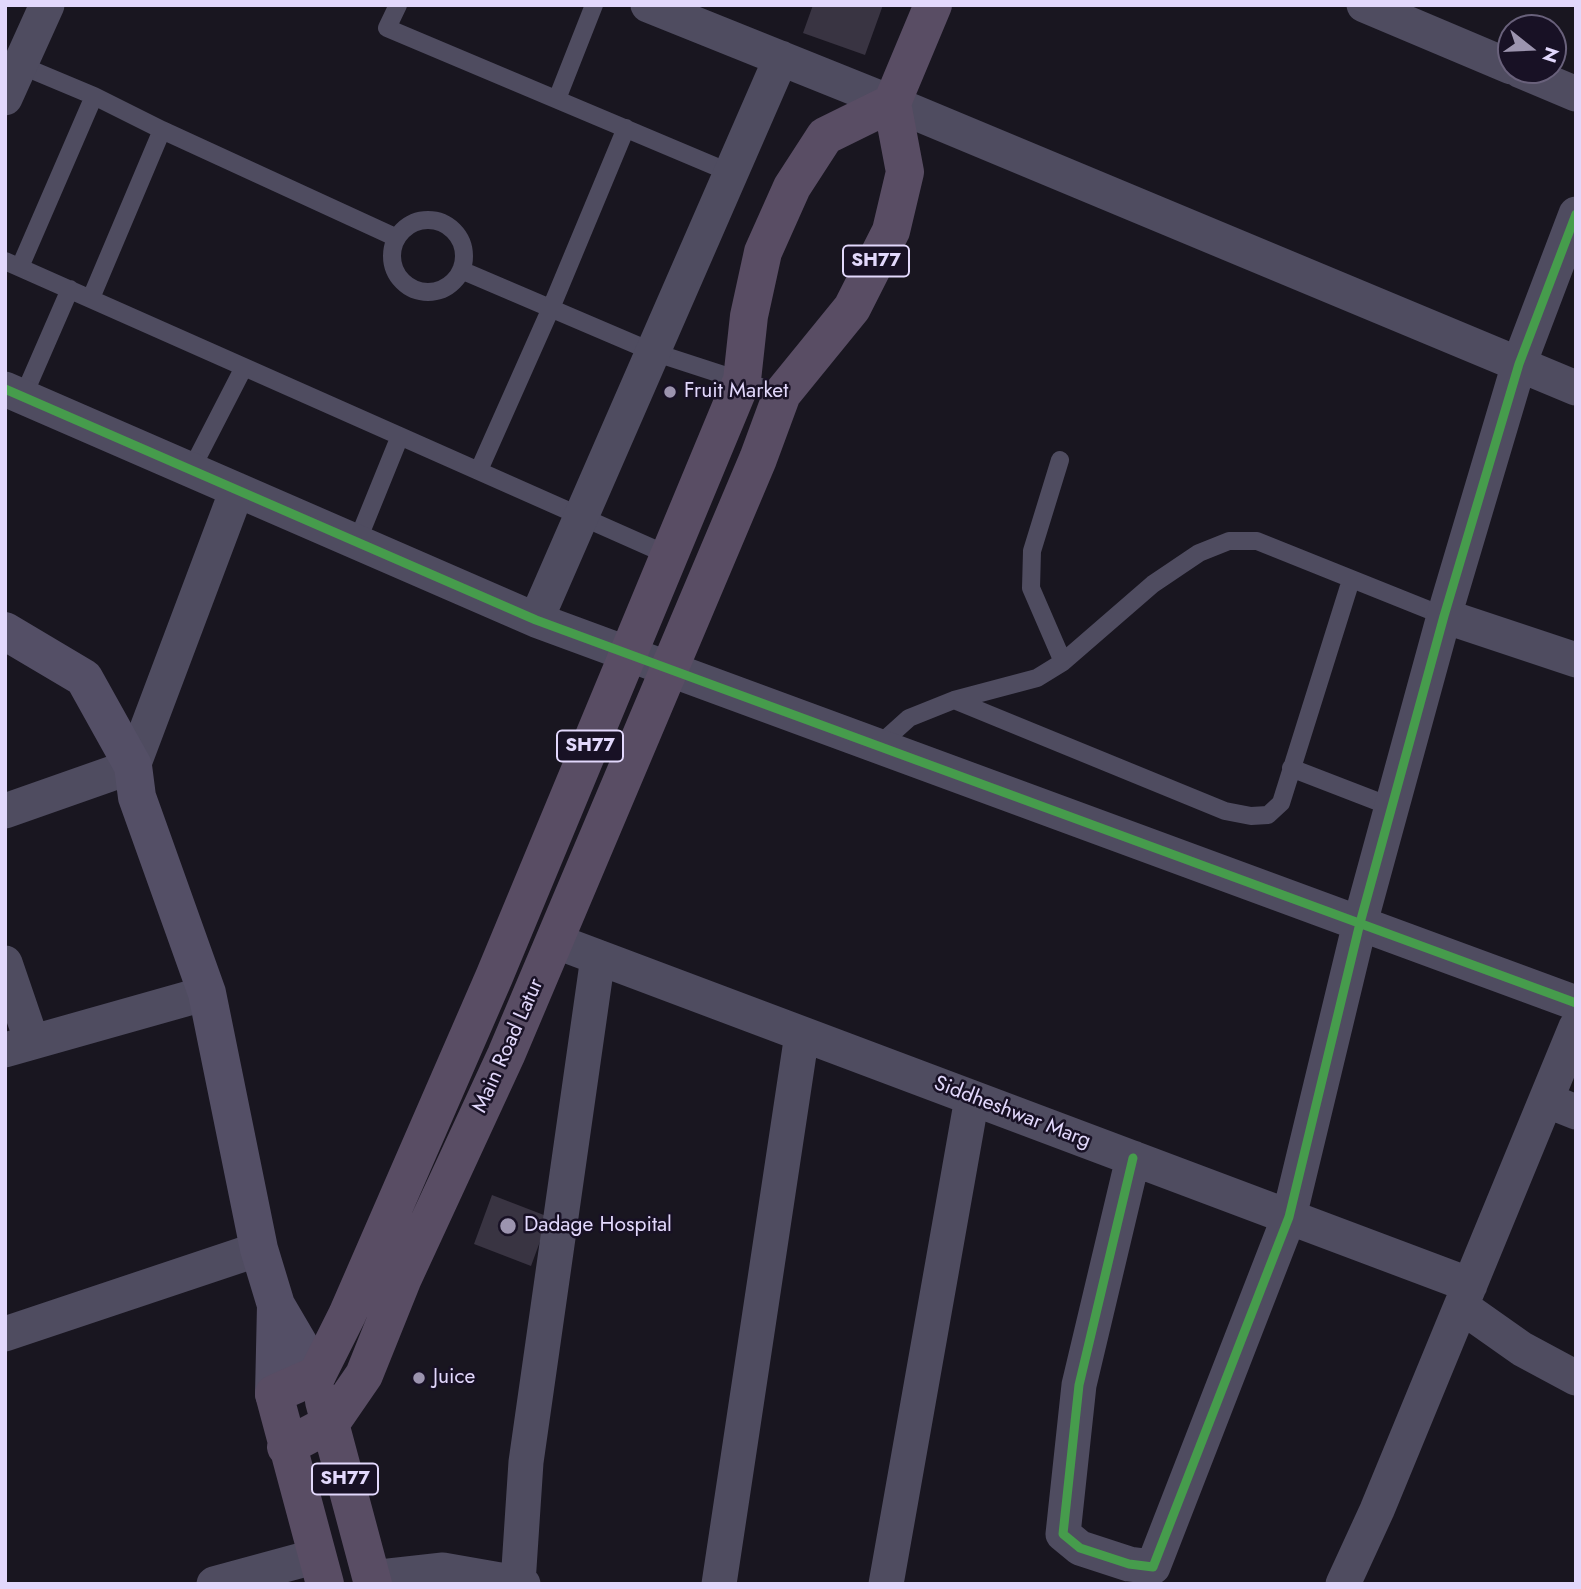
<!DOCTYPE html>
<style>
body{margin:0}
#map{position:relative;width:1581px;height:1589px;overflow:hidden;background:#191620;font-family:Jost,sans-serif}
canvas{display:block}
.frame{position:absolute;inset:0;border:7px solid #e2d8fc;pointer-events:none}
.north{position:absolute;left:1497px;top:14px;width:70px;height:70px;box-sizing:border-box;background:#181125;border:2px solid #69617b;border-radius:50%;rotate:108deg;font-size:19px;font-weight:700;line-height:28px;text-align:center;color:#e2d8fc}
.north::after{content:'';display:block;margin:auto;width:24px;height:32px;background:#9c94af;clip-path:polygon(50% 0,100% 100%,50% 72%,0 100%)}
</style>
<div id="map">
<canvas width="1581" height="1589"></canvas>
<div class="frame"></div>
<div class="north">N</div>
</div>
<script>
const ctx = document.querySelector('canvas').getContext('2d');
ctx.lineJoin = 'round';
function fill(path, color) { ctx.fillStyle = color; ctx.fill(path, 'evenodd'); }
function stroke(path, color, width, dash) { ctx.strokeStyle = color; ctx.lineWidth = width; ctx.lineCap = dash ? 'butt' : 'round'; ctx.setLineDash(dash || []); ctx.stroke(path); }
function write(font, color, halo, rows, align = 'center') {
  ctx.font = font + ' Jost,sans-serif'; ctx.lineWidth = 5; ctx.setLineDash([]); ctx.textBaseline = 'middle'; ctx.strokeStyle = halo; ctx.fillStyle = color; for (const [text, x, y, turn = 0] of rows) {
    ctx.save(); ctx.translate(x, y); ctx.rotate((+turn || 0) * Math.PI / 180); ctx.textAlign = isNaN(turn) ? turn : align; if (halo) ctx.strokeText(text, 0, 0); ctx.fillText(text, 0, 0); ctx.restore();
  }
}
const building = new Path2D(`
 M 813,5 L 883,5 L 865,55 L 803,33 Z
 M 492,1195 L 549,1217 L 531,1266 L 474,1244 Z`);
const service = new Path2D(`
 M 398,5 L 387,28 L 731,173
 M 20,65 L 94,96 L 162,130 L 397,238
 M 557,99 L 594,5
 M392 256a36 36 0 1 1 72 0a36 36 0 1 1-72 0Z
 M 5,261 L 668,555
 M 20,267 L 94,96
 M 461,270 L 653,352 L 782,394
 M 91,298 L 162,130
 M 23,397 L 70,289
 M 1060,460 L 1032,551 L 1031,588 L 1063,662
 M 191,470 L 244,367
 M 479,470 L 551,308 L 626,128
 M 357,542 L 400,436
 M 954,700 L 1225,811 L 1251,816 L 1268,815 L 1281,803 L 1351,580
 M 879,745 L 909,718 L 954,700 L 1037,678 L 1063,662 L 1153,584 L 1199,553 L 1229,541 L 1257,541 L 1444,616
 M 1291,768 L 1392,807`);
const minor = new Path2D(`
 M 648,5 L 892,103 L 1576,388
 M 1364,5 L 1511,67
 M 1519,70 L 1576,94
 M 5,98 L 47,5
 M 5,389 L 536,620 L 1576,1003
 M 1444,616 L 1576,660
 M 536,620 L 781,58
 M 5,811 L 133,766 L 237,490
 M 555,941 L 1470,1285
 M 5,963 L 32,1042
 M 5,1050 L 207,993
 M 1546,1100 L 1576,1112
 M 1133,1158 L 1079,1385 L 1063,1534 L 1080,1548 L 1129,1564 L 1153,1567 L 1289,1217 L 1360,923 L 1444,616 L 1519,364 L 1576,214
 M 1461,1306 L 1522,1349 L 1576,1378
 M 5,1334 L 259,1249
 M 371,1578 L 443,1570 L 523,1584
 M 518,1583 L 526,1462 L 598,957
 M 214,1584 L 317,1556
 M 719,1584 L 802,1034
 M 886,1584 L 972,1098
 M 1343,1584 L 1377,1510 L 1576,1027`);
const secondary = new Path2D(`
 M 5,631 L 84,678 L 133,766 L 137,797 L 207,993 L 259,1249 L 276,1305 L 317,1375
 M 274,1394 L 276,1305`);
const primary = new Path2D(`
 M 892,103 L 933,5
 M 324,1401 L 373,1584
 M 286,1447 L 331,1423 L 364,1375 L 403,1278 L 506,1055 L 758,459 L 782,394 L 852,308 L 891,231 L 905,172 L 892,103
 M 325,1584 L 274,1394 L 317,1375 L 347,1315 L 494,977 L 742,380 L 749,316 L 763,252 L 792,187 L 825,136 L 892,103`);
const cycleway = new Path2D(`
 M 5,389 L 536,620 L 1576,1003
 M 1133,1158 L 1079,1385 L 1063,1534 L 1080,1548 L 1129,1564 L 1153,1567 L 1289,1217 L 1360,923 L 1444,616 L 1519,364 L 1576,214`);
const markers = [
 [670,392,7,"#9c94af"],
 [508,1226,9,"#9c94af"],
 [419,1378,7,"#9c94af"]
];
const shields = [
 [876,261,66],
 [590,746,66],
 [345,1479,66]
];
const shieldNames = [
 ["SH77",876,261],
 ["SH77",590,746],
 ["SH77",345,1479]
];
const poiNames = [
 ["Fruit Market",684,392],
 ["Dadage Hospital",524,1226],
 ["Juice",433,1378]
];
const streetNames = [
 ["Main Road Latur",509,1046,-66],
 ["Siddheshwar Marg",1012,1113,21]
];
fill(building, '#393442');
stroke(service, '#4f4c60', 18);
stroke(minor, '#4f4c60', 35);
stroke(secondary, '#544f66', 38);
stroke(primary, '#594d64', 38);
stroke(cycleway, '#469c4c', 9);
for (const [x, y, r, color] of markers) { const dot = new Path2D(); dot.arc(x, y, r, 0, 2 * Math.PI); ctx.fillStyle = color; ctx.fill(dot); stroke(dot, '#181125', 2.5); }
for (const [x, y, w] of shields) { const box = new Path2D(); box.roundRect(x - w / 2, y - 15.5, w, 31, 5); ctx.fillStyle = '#181125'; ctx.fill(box); stroke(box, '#e2d8fc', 2); }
write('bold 19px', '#e2d8fc', null, shieldNames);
write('21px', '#e2d8fc', '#181125', poiNames, 'left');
write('21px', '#e2d8fc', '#181125', streetNames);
</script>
